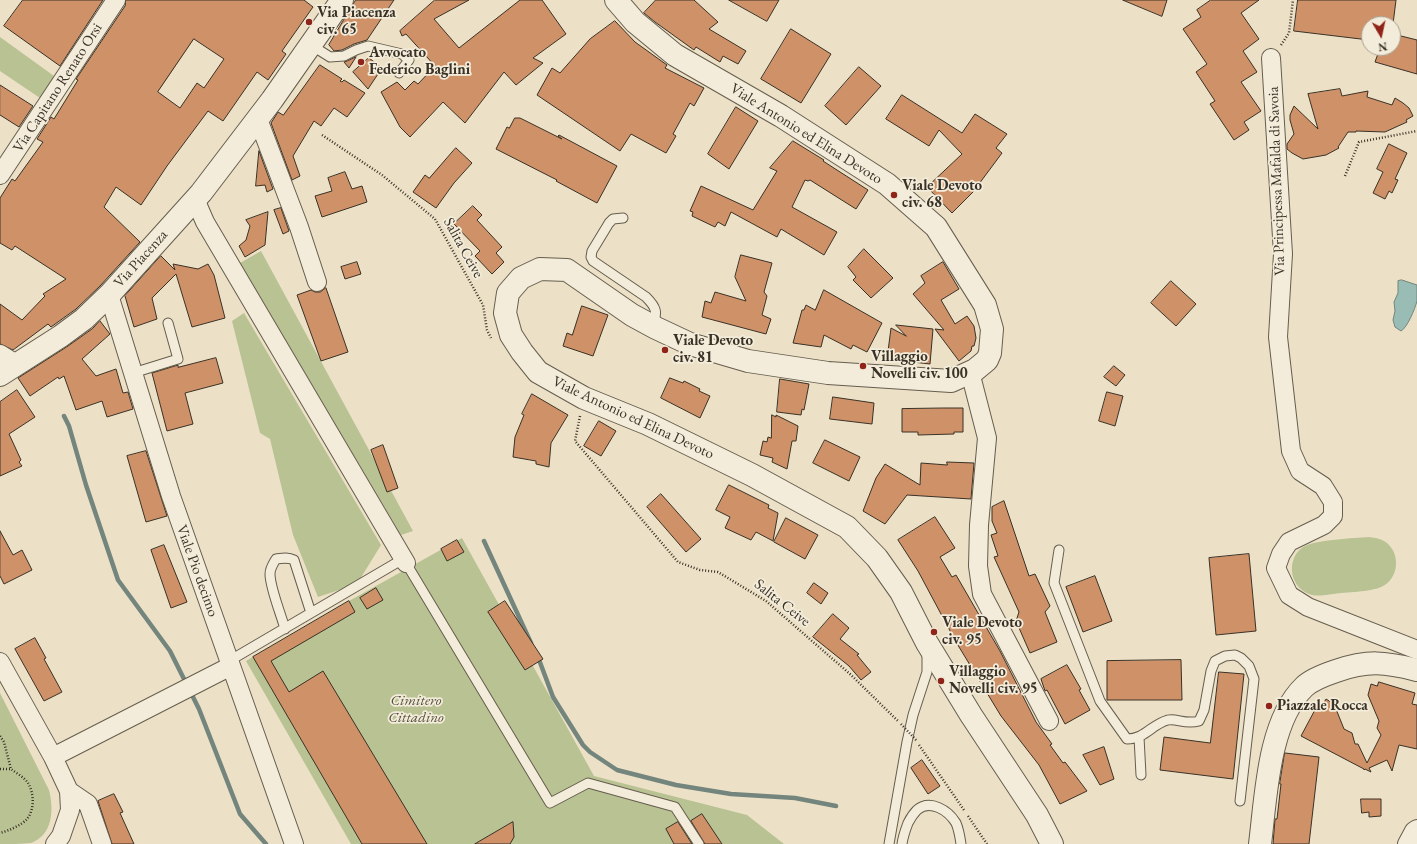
<!DOCTYPE html>
<style>
body{margin:0}
#map{position:relative;width:1417px;height:844px;overflow:hidden;background:#ece1c6;font-family:"EB Garamond",serif}
canvas{display:block}
.north{position:absolute;left:1361px;top:16px;width:40px;height:40px;box-sizing:border-box;background:#f3ecda;border:1px solid #a9a192;border-radius:50%;rotate:171deg;font-size:11px;font-weight:700;line-height:16px;text-align:center;color:#3a3126}
.north::after{content:'';display:block;margin:auto;width:14px;height:18px;background:#8f2418;clip-path:polygon(50% 0,100% 100%,50% 72%,0 100%)}
</style>
<div id="map">
<canvas width="1417" height="844"></canvas>
<div class="north">N</div>
</div>
<script>
const ctx = document.querySelector('canvas').getContext('2d');
ctx.lineJoin = 'round';
function fill(path, color) { ctx.fillStyle = color; ctx.fill(path, 'evenodd'); }
function stroke(path, color, width, dash) { ctx.strokeStyle = color; ctx.lineWidth = width; ctx.lineCap = dash ? 'butt' : 'round'; ctx.setLineDash(dash || []); ctx.stroke(path); }
function write(font, color, halo, rows, align = 'center') {
  ctx.font = font + ' "EB Garamond",serif'; ctx.lineWidth = 3.5; ctx.setLineDash([]); ctx.textBaseline = 'middle'; ctx.strokeStyle = halo; ctx.fillStyle = color; for (const [text, x, y, turn = 0] of rows) {
    ctx.save(); ctx.translate(x, y); ctx.rotate((+turn || 0) * Math.PI / 180); ctx.textAlign = isNaN(turn) ? turn : align; if (halo) ctx.strokeText(text, 0, 0); ctx.fillText(text, 0, 0); ctx.restore();
  }
}
const green = new Path2D(`
 M 0,37 L 54,76 L 40,98 L 0,71 Z
 M 261,251 L 413,531 L 401,535 L 240,263 Z
 M 244,313 L 381,545 L 357,584 L 318,597 L 293,535 L 270,439 L 260,433 L 232,321 Z
 M 1369,537 C 1376,538 1383,539 1388,544 C 1401,556 1398,580 1381,587 C 1370,592 1346,592 1333,594 C 1325,595 1316,597 1309,594 C 1288,586 1286,556 1305,546 C 1316,540 1354,538 1369,537 Z
 M 462,538 L 594,776 L 747,815 L 784,844 L 351,844 L 246,661 L 349,601 Z
 M 0,693 L 49,790 C 54,810 53,835 31,843 C 24,844 8,844 0,844 Z`);
const water = new Path2D(`
 M 1402,280 L 1417,285 C 1417,290 1417,296 1417,301 C 1415,309 1407,328 1401,331 L 1395,327 L 1393,320 L 1395,311 L 1394,302 L 1398,293 L 1398,281 Z`);
const stream = new Path2D(`
 M 64,416 L 69,426 L 86,485 L 118,580 L 170,651 L 187,685
 M 484,541 L 531,643
 M 538,657 L 553,697 L 583,745 L 590,752 L 617,770 L 676,785 L 731,794 L 795,798 L 836,806
 M 190,691 L 199,709 L 240,814 L 266,844`);
const building = new Path2D(`
 M 23,0 L 103,0 L 60,66 L 4,26 Z
 M 126,0 L 304,0 L 313,7 L 282,51 L 286,54 L 268,80 L 257,72 L 223,121 L 208,111 L 167,166 L 141,205 L 116,187 L 104,207 L 140,242 L 100,286 L 76,309 L 51,327 L 48,324 L 13,350 L 0,344 L 0,304 L 22,320 L 45,296 L 43,294 L 66,279 L 15,246 L 12,250 L 0,243 L 0,198 L 12,179 L 15,181 L 43,142 L 37,139 L 51,117 L 54,119 L 78,80 L 76,79 L 125,6 ZM 194,39 L 224,59 L 204,88 L 197,83 L 180,108 L 158,92 Z
 M 356,0 L 394,0 L 367,40 L 354,44 L 342,50 L 334,51 L 329,45 Z
 M 435,0 L 469,0 L 434,19 L 459,48 L 520,0 L 542,0 L 566,34 L 533,58 L 543,63 L 516,85 L 504,72 L 465,123 L 443,102 L 410,137 L 400,127 L 381,92 L 397,82 L 405,90 L 414,81 L 418,84 L 435,66 L 406,34 L 402,36 L 400,31 Z
 M 656,0 L 694,0 L 718,22 L 709,29 L 746,51 L 738,64 L 723,56 L 720,62 L 696,47 L 694,50 L 655,22 L 644,13 Z
 M 729,0 L 779,0 L 767,21 Z
 M 1123,0 L 1167,0 L 1162,16 Z
 M 1211,0 L 1259,0 L 1241,13 L 1259,39 L 1243,51 L 1257,72 L 1241,82 L 1261,111 L 1244,122 L 1249,130 L 1234,140 L 1210,104 L 1215,101 L 1196,72 L 1207,64 L 1183,29 L 1201,17 L 1197,10 Z
 M 1298,0 L 1396,0 L 1393,24 L 1369,24 L 1369,40 L 1294,31 Z
 M 615,21 L 635,42 L 667,65 L 665,68 L 704,88 L 694,106 L 690,103 L 673,134 L 676,136 L 666,153 L 631,134 L 620,151 L 537,95 L 552,68 L 560,73 L 590,39 Z
 M 791,29 L 831,54 L 801,103 L 761,79 Z
 M 1393,34 L 1417,40 L 1417,74 L 1375,62 L 1380,48 L 1393,48 Z
 M 356,57 L 349,68 L 344,62 L 347,61 Z
 M 369,58 L 382,68 L 368,89 L 353,72 Z
 M 320,65 L 342,79 L 340,81 L 342,82 L 344,80 L 365,93 L 347,117 L 334,108 L 321,126 L 314,121 L 293,156 L 300,176 L 292,180 L 271,123 L 278,112 L 283,115 Z
 M 859,67 L 881,86 L 846,125 L 825,106 Z
 M 0,85 L 33,106 L 19,127 L 0,115 Z
 M 1340,89 L 1342,96 L 1368,91 L 1367,97 L 1392,105 L 1395,98 L 1403,103 L 1409,108 L 1413,116 L 1406,120 L 1407,122 L 1385,132 L 1356,131 L 1356,132 L 1348,132 L 1338,147 L 1339,148 L 1326,155 L 1303,159 L 1292,153 L 1287,149 L 1287,144 L 1294,134 L 1290,120 L 1290,115 L 1294,106 L 1318,129 L 1308,94 Z
 M 902,95 L 962,133 L 975,114 L 1007,134 L 996,148 L 1002,153 L 973,192 L 952,213 L 927,187 L 962,154 L 939,130 L 929,146 L 886,119 Z
 M 736,107 L 758,121 L 729,169 L 708,154 Z
 M 515,118 L 520,118 L 562,139 L 558,136 L 559,135 L 617,166 L 597,203 L 556,181 L 557,180 L 496,149 L 507,127 L 509,128 Z
 M 793,141 L 824,160 L 823,161 L 868,190 L 856,209 L 810,180 L 808,181 L 805,180 L 792,207 L 837,232 L 824,255 L 781,229 L 777,237 L 731,212 L 725,226 L 718,222 L 715,227 L 692,216 L 693,212 L 690,211 L 701,186 L 753,210 L 777,171 L 770,168 Z
 M 1389,144 L 1407,153 L 1395,179 L 1398,180 L 1392,193 L 1389,191 L 1385,199 L 1373,193 L 1383,172 L 1377,169 Z
 M 456,148 L 472,163 L 454,183 L 436,208 L 413,192 L 425,175 L 429,178 Z
 M 259,151 L 273,189 L 267,192 L 265,185 L 256,186 Z
 M 345,172 L 352,189 L 362,186 L 367,202 L 322,217 L 315,196 L 332,191 L 328,178 Z
 M 473,206 L 482,215 L 477,220 L 502,247 L 496,253 L 504,262 L 492,274 L 475,256 L 480,251 L 454,224 Z
 M 281,208 L 289,231 L 283,234 L 274,210 Z
 M 268,212 L 265,245 L 245,257 L 239,246 L 246,240 L 250,226 L 246,220 Z
 M 864,249 L 893,278 L 871,298 L 853,280 L 856,277 L 848,267 Z
 M 741,255 L 772,263 L 764,292 L 767,296 L 762,315 L 771,319 L 766,334 L 702,317 L 705,301 L 711,303 L 715,292 L 746,301 L 735,277 Z
 M 161,256 L 175,270 L 173,264 L 198,269 L 208,264 L 214,275 L 225,318 L 192,327 L 176,274 L 152,298 L 157,319 L 134,327 L 125,296 Z
 M 357,262 L 361,274 L 345,279 L 341,267 Z
 M 943,262 L 959,289 L 941,300 L 955,324 L 967,316 L 974,326 L 976,338 L 974,346 L 972,346 L 971,351 L 959,361 L 935,329 L 944,330 L 913,294 L 925,283 L 921,276 Z
 M 1171,281 L 1196,304 L 1176,326 L 1151,303 Z
 M 326,288 L 348,352 L 321,361 L 297,295 L 311,290 L 315,292 L 320,292 Z
 M 824,290 L 882,323 L 867,352 L 853,345 L 851,349 L 824,335 L 821,347 L 793,343 L 802,310 L 804,310 L 806,305 L 815,310 Z
 M 582,306 L 608,315 L 593,356 L 563,346 L 567,333 L 572,335 Z
 M 100,321 L 110,334 L 82,359 L 96,376 L 116,369 L 123,393 L 128,392 L 133,409 L 107,417 L 102,401 L 76,410 L 64,376 L 59,379 L 58,377 L 30,396 L 18,378 L 68,346 L 92,329 Z
 M 896,325 L 933,329 L 930,364 L 887,359 L 891,328 L 906,336 Z
 M 216,358 L 223,383 L 185,393 L 193,424 L 167,431 L 152,373 L 178,365 L 178,367 Z
 M 1114,366 L 1125,375 L 1116,386 L 1104,377 Z
 M 670,378 L 683,383 L 684,381 L 700,389 L 699,391 L 710,396 L 700,418 L 661,398 Z
 M 780,379 L 809,384 L 804,410 L 802,409 L 801,415 L 777,412 Z
 M 17,390 L 35,417 L 9,434 L 21,460 L 19,462 L 22,466 L 0,476 L 0,402 Z
 M 1107,392 L 1123,396 L 1115,426 L 1099,421 Z
 M 532,394 L 568,415 L 551,443 L 549,467 L 536,464 L 536,461 L 513,457 L 515,437 L 524,415 L 522,414 Z
 M 833,397 L 874,403 L 872,424 L 830,419 Z
 M 943,408 L 963,408 L 963,432 L 954,432 L 954,434 L 918,435 L 918,432 L 902,432 L 902,409 Z
 M 772,415 L 776,417 L 776,415 L 798,426 L 796,441 L 792,441 L 787,469 L 772,462 L 773,458 L 760,455 L 763,441 L 767,442 L 768,437 L 771,438 Z
 M 599,421 L 616,431 L 601,456 L 584,446 Z
 M 825,440 L 860,457 L 849,481 L 813,463 Z
 M 383,445 L 398,488 L 387,492 L 371,450 Z
 M 146,451 L 167,516 L 146,522 L 127,456 Z
 M 947,462 L 974,463 L 971,499 L 907,495 L 885,524 L 863,511 L 876,478 L 885,464 L 920,485 L 921,463 L 947,465 Z
 M 729,485 L 769,505 L 768,508 L 778,513 L 773,541 L 756,532 L 751,540 L 725,528 L 730,517 L 716,510 Z
 M 661,494 L 701,539 L 686,552 L 647,507 Z
 M 1004,501 L 1029,576 L 1035,574 L 1050,606 L 1045,612 L 1057,642 L 1030,653 L 1016,621 L 1019,612 L 994,557 L 998,556 L 991,535 L 997,533 L 992,521 L 992,507 Z
 M 935,517 L 955,548 L 940,557 L 952,577 L 956,575 L 1000,651 L 1036,722 L 1052,744 L 1050,745 L 1063,763 L 1065,762 L 1087,791 L 1060,804 L 1039,765 L 1001,716 L 956,642 L 918,571 L 898,540 Z
 M 786,518 L 818,535 L 805,559 L 774,542 Z
 M 0,531 L 13,555 L 22,550 L 32,570 L 4,584 L 0,576 Z
 M 457,540 L 464,552 L 447,561 L 441,549 Z
 M 164,545 L 187,602 L 171,608 L 151,550 Z
 M 1249,554 L 1256,631 L 1216,635 L 1209,558 Z
 M 1095,576 L 1112,621 L 1083,632 L 1066,587 Z
 M 814,583 L 828,593 L 821,604 L 807,593 Z
 M 376,588 L 383,600 L 367,609 L 360,598 Z
 M 349,601 L 355,612 L 271,661 L 289,692 L 323,671 L 427,844 L 362,844 L 253,657 Z
 M 505,601 L 543,659 L 525,670 L 488,612 Z
 M 833,614 L 849,628 L 840,639 L 859,654 L 857,655 L 871,672 L 861,680 L 849,666 L 813,637 Z
 M 35,638 L 46,658 L 44,659 L 62,692 L 44,701 L 15,649 Z
 M 1181,660 L 1182,700 L 1107,700 L 1107,661 Z
 M 1067,665 L 1081,689 L 1079,690 L 1090,710 L 1065,724 L 1047,690 L 1045,691 L 1041,679 Z
 M 1219,672 L 1244,674 L 1233,779 L 1160,770 L 1164,737 L 1210,743 Z
 M 1379,682 L 1415,693 L 1412,704 L 1417,705 L 1417,749 L 1399,745 L 1392,771 L 1387,760 L 1369,768 L 1371,772 L 1365,769 L 1364,770 L 1364,769 L 1301,736 L 1317,706 L 1321,708 L 1326,699 L 1334,704 L 1344,729 L 1352,733 L 1355,744 L 1358,744 L 1367,763 L 1381,735 L 1377,728 L 1379,721 L 1368,695 L 1371,684 L 1377,686 Z
 M 1104,747 L 1114,779 L 1100,785 L 1083,755 Z
 M 1285,753 L 1319,757 L 1309,844 L 1273,844 L 1275,819 L 1277,819 L 1281,784 L 1280,784 Z
 M 922,760 L 940,786 L 928,794 L 911,768 Z
 M 114,794 L 123,812 L 120,813 L 134,844 L 112,844 L 98,801 Z
 M 1361,799 L 1381,799 L 1381,816 L 1369,817 L 1369,812 L 1362,813 Z
 M 702,814 L 722,844 L 705,844 L 691,821 Z
 M 513,822 L 514,837 L 510,844 L 475,844 Z
 M 678,822 L 692,844 L 674,844 L 666,829 Z`);
const path = new Path2D(`
 M 1281,45 L 1289,33 L 1293,0
 M 322,135 L 382,175 L 435,219 L 483,305 L 487,330 L 491,338
 M 1345,176 L 1359,142 L 1417,131
 M 580,416 L 575,441 L 678,562 L 700,570 L 718,572 L 766,601 L 850,674 L 899,722
 M 0,736 L 4,742 L 11,769
 M 919,745 L 964,810
 M 0,769 L 11,769 C 16,773 24,777 28,783 C 34,793 35,809 27,819 C 22,825 8,831 0,833
 M 968,816 L 987,844`);
const service = new Path2D(`
 M 311,45 L 330,57 L 344,56 L 356,50 L 368,46 L 402,54 L 409,60 L 399,73
 M 623,218 L 613,219 L 609,223 L 592,251 L 591,257 L 593,261 L 646,297 C 656,307 659,313 651,326
 M 133,373 L 178,359 L 168,323
 M 1059,550 L 1054,583 L 1100,701 L 1127,739 C 1145,739 1152,724 1168,720 C 1177,718 1185,725 1199,721 L 1204,710 L 1211,671 L 1215,661 L 1225,656 L 1235,655 L 1241,658 L 1249,666 L 1254,679 L 1240,801
 M 406,563 L 550,803 L 588,783 L 675,807 L 699,844
 M 285,629 C 281,614 270,588 270,574 C 270,568 273,564 276,559 C 283,558 288,557 294,560 L 311,613
 M 229,661 L 403,559
 M 1139,737 L 1141,775
 M 889,844 L 907,742 L 913,715 L 927,672 L 927,652
 M 902,844 C 903,836 905,831 908,823 C 910,819 913,814 917,810 C 930,799 948,810 956,823 C 959,830 960,837 961,844`);
const minor = new Path2D(`
 M 1271,58 L 1283,254 L 1278,337 L 1291,451 L 1300,471 L 1323,486 L 1333,502 L 1333,516 L 1324,525 L 1289,542 L 1281,554 L 1276,568 L 1289,595 L 1308,607 L 1417,650
 M 258,119 L 299,227 L 317,282
 M 0,175 L 116,0
 M 195,199 L 205,222 L 406,563
 M 109,295 L 171,496 L 294,844
 M 0,354 L 16,364
 M 970,372 L 987,438 L 979,525 L 978,566 L 982,594 L 1049,721
 M 0,662 L 53,757 L 69,791 L 70,810 L 61,836 L 55,844
 M 53,757 L 231,666
 M 69,791 L 88,804 L 102,844
 M 1407,844 L 1414,831 L 1417,829`);
const tertiary = new Path2D(`
 M 616,0 L 635,22 L 675,55 L 781,116 L 887,184 L 936,227 L 985,305 L 992,329 L 990,353 L 987,360 L 975,370 L 951,381 L 828,373 L 748,361 L 690,344 L 656,328 L 632,315 L 567,270 L 540,269 L 521,278 L 508,293 L 505,313 L 511,335 L 522,352 L 538,372 L 584,398 L 648,424 L 752,475 L 847,527 L 877,558 L 901,592 L 927,643 L 971,715 L 1037,815 L 1052,844
 M 0,375 L 61,336 L 84,319 L 109,295 L 201,193 L 272,100 L 342,0
 M 1260,844 C 1266,797 1268,722 1304,687 C 1311,680 1327,674 1336,671 C 1368,660 1385,662 1417,670`);
const pathBridge = new Path2D(`
 M 901,724 L 917,741`);
const markers = [
 [309,22,4,"#8f2418"],
 [361,62,4,"#8f2418"],
 [894,195,4,"#8f2418"],
 [665,350,4,"#8f2418"],
 [863,366,4,"#8f2418"],
 [934,632,4,"#8f2418"],
 [941,681,4,"#8f2418"],
 [1269,706,4,"#8f2418"]
];
const poiNames = [
 ["Via Piacenza",317,13],
 ["civ. 65",317,30],
 ["Avvocato",369,53],
 ["Federico Baglini",369,70],
 ["Viale Devoto",902,186],
 ["civ. 68",902,203],
 ["Viale Devoto",673,341],
 ["civ. 81",673,358],
 ["Villaggio",871,357],
 ["Novelli civ. 100",871,374],
 ["Viale Devoto",942,623],
 ["civ. 95",942,640],
 ["Villaggio",949,672],
 ["Novelli civ. 95",949,689],
 ["Piazzale Rocca",1277,706]
];
const streetNames = [
 ["Via Capitano Renato Orsi",58,88,-57],
 ["Viale Antonio ed Elina Devoto",806,134,32],
 ["Via Principessa Mafalda di Savoia",1277,181,-92],
 ["Salita Ceive",463,248,61],
 ["Via Piacenza",141,259,-48],
 ["Viale Antonio ed Elina Devoto",633,418,25],
 ["Viale Pio decimo",197,571,70],
 ["Salita Ceive",782,603,38]
];
const parkNames = [
 ["Cimitero",416,701],
 ["Cittadino",416,718]
];
fill(green, '#b9c293');
fill(water, '#99bdb5');
stroke(water, '#73857c', 1);
stroke(stream, '#73857c', 4.5);
fill(building, '#ce9168');
stroke(building, '#3a3126', 1);
stroke(service, '#665d4e', 11);
stroke(minor, '#665d4e', 20);
stroke(tertiary, '#665d4e', 24);
stroke(path, '#3a3126', 2.5, [1, 2]);
stroke(service, '#f3ecda', 9);
stroke(minor, '#f3ecda', 18);
stroke(tertiary, '#f3ecda', 22);
stroke(pathBridge, '#3a3126', 2.5, [1, 2]);
for (const [x, y, r, color] of markers) { const dot = new Path2D(); dot.arc(x, y, r, 0, 2 * Math.PI); ctx.fillStyle = color; ctx.fill(dot); stroke(dot, '#f3ecda', 1.5); }
write('bold 15px', '#3a3126', '#f3ecda', poiNames, 'left');
write('15px', '#3a3126', '#f3ecda', streetNames);
write('italic 15px', '#534e3c', '#f3ecda', parkNames);
</script>
